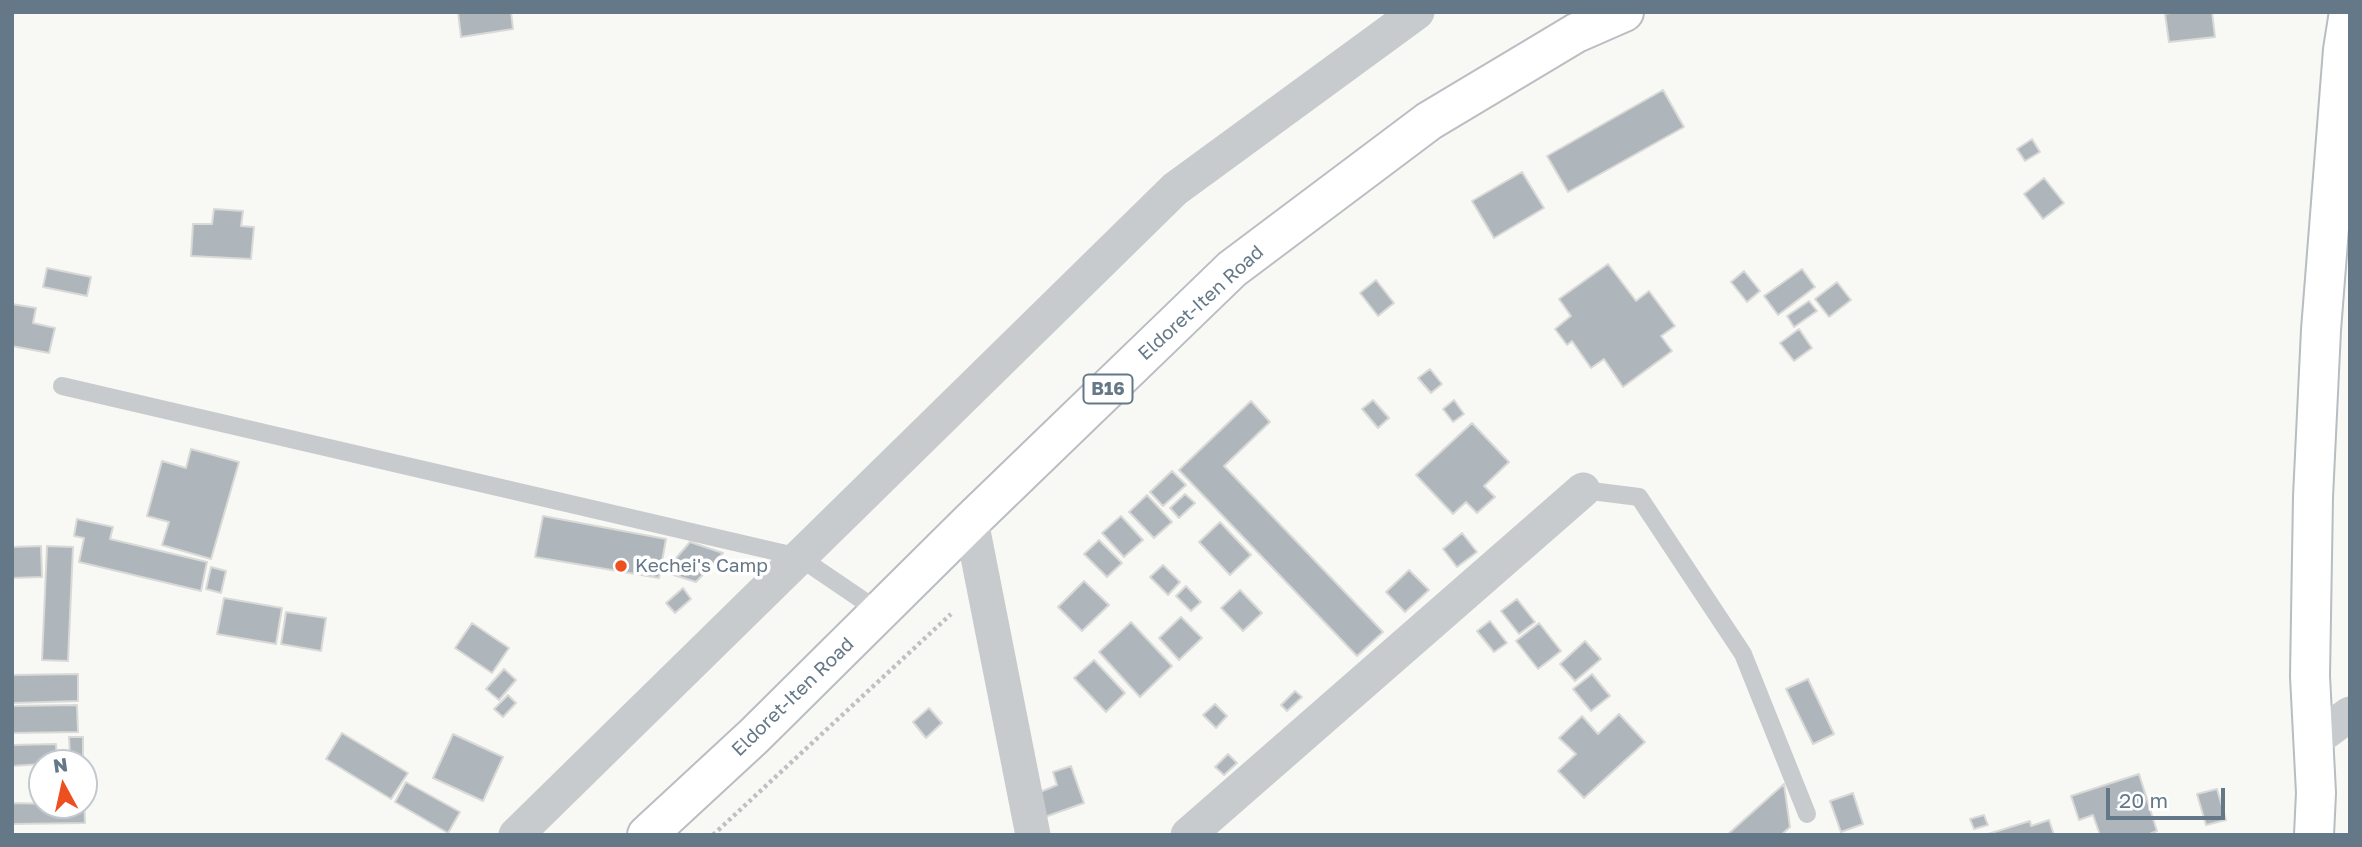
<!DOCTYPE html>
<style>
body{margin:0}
#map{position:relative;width:2362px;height:847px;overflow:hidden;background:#f8f8f4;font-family:"Golos Text",sans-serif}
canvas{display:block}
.frame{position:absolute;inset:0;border:14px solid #657887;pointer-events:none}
.north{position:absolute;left:28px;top:749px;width:70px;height:70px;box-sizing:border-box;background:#fff;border:2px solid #c1c9cf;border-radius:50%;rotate:352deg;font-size:19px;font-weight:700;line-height:28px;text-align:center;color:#657887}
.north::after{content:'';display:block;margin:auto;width:24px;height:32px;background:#ed4f1f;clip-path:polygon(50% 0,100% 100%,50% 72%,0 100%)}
.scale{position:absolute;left:2106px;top:788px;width:119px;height:32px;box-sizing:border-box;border:4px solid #657887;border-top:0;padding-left:9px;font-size:21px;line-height:24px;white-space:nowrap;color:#657887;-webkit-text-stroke:5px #fff;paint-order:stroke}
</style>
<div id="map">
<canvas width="2362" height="847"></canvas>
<div class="frame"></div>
<div class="north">N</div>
<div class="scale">20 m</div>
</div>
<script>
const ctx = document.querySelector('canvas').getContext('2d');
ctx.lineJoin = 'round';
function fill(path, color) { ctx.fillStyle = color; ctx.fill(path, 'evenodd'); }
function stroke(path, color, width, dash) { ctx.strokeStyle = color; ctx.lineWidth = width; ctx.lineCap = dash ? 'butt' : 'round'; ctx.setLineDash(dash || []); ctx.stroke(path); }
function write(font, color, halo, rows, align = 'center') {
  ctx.font = font + ' "Golos Text",sans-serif'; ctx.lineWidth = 7; ctx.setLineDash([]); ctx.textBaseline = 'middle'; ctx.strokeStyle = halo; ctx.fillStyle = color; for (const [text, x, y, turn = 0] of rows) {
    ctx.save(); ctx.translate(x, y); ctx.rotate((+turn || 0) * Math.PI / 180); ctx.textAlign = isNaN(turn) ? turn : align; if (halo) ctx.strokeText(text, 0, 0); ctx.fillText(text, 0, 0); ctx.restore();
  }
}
const building = new Path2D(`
 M 458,12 L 511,12 L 513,29 L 461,37 Z
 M 2176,12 L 2212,12 L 2215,37 L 2169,42 L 2165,14 Z
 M 1663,90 L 1684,127 L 1568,192 L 1547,156 Z
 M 2032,139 L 2040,152 L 2025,161 L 2017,149 Z
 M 1522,172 L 1544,208 L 1494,238 L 1472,201 Z
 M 2044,178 L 2064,203 L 2043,219 L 2024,194 Z
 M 214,209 L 243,211 L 241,226 L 254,227 L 251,259 L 191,256 L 193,224 L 212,224 Z
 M 1608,264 L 1636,301 L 1649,291 L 1675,326 L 1661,336 L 1672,351 L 1623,387 L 1604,359 L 1591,368 L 1572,341 L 1567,345 L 1555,329 L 1571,316 L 1559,299 Z
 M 47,268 L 91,277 L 87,296 L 43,287 Z
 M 1802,269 L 1815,287 L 1778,315 L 1764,296 Z
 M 1744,271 L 1760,291 L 1747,302 L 1731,282 Z
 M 1376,280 L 1394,303 L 1378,316 L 1360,293 Z
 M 1837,282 L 1851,300 L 1829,317 L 1815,299 Z
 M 1809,301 L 1817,311 L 1794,327 L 1787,316 Z
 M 12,304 L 36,308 L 33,323 L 55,328 L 49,353 L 12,346 Z
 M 1799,329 L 1812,348 L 1794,361 L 1780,343 Z
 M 1430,369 L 1442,384 L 1431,393 L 1418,378 Z
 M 1373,400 L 1389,418 L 1378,428 L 1362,409 Z
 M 1454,400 L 1464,414 L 1453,422 L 1443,409 Z
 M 1251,401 L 1270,422 L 1224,466 L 1383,632 L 1357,656 L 1179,470 Z
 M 1472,423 L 1509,462 L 1484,486 L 1495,497 L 1477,513 L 1466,502 L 1453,514 L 1416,475 Z
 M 191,449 L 239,462 L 211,559 L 162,545 L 169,522 L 147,516 L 162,461 L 186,468 Z
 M 1172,471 L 1186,485 L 1163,506 L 1150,492 Z
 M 1185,494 L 1195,503 L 1179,518 L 1170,508 Z
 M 1147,495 L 1172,522 L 1154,538 L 1129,512 Z
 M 543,516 L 666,539 L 659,578 L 535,557 Z
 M 1121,516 L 1143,540 L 1124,557 L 1102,533 Z
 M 77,519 L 113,527 L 110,539 L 207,562 L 201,591 L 79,562 L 84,538 L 74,536 Z
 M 1220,522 L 1251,555 L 1230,575 L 1199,542 Z
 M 1462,533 L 1477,552 L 1457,567 L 1443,549 Z
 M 1099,540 L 1122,563 L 1107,577 L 1084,554 Z
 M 690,542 L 723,553 L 696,582 L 664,572 Z
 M 41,546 L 42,577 L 12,578 L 12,547 Z
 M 47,546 L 73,547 L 68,661 L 42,660 Z
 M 1163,565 L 1180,582 L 1168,595 L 1150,577 Z
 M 211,567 L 226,571 L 221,593 L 206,589 Z
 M 1409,570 L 1429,590 L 1405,612 L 1386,592 Z
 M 1084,581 L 1109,605 L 1082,631 L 1058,607 Z
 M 1186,586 L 1201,602 L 1191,611 L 1176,596 Z
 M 683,588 L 691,599 L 675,613 L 666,603 Z
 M 1240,590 L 1262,613 L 1243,631 L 1221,608 Z
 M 224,598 L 282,608 L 276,644 L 217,634 Z
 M 1517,599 L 1535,622 L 1519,634 L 1501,611 Z
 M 286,612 L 326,618 L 321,651 L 281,644 Z
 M 1181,617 L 1202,638 L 1179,660 L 1159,638 Z
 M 1490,621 L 1507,643 L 1494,652 L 1477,631 Z
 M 1131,622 L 1172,666 L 1140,697 L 1099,652 Z
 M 472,623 L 509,648 L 492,673 L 455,648 Z
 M 1539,623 L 1561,651 L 1538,669 L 1516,641 Z
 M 1585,641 L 1601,659 L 1575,681 L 1560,664 Z
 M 1094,660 L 1125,693 L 1106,712 L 1074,678 Z
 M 504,669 L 516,680 L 499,700 L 486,689 Z
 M 78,674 L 78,701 L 12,703 L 12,675 Z
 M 1592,674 L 1610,696 L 1591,711 L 1573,689 Z
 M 1808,679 L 1834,734 L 1813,744 L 1786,689 Z
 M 1295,691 L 1302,697 L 1287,711 L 1281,705 Z
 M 508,695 L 516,703 L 503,717 L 494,709 Z
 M 1215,704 L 1227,716 L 1216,728 L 1203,715 Z
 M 77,705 L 78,732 L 12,733 L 12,706 Z
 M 929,708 L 942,723 L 926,738 L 913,722 Z
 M 1619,714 L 1645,742 L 1584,798 L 1558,771 L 1576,754 L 1559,738 L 1582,716 L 1598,734 Z
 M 342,733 L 408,773 L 391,799 L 326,759 Z
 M 453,734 L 503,757 L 483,801 L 433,778 Z
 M 69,737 L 83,737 L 83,763 L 59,763 L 59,754 L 70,754 Z
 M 56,744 L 57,763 L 12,766 L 12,745 Z
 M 1228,754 L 1237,763 L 1224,775 L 1215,767 Z
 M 1071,766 L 1084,803 L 1042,818 L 1033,795 L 1057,785 L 1053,772 Z
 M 2139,774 L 2157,831 L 2147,835 L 2100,835 L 2093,815 L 2079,820 L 2071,796 Z
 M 406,782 L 460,812 L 448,833 L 395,802 Z
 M 1784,784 L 1790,827 L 1781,835 L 1727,835 Z
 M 84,789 L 85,823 L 12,824 L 12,803 L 84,805 Z
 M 2217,789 L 2226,820 L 2206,825 L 2197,794 Z
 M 1853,793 L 1863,824 L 1841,832 L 1830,801 Z
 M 1984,815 L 1988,825 L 1974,829 L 1970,819 Z
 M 2049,820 L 2054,835 L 1988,834 L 2030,821 L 2031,826 Z`);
const path = new Path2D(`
 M 713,835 L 951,614`);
const service = new Path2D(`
 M 62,386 L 799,557 L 880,612
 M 1583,490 L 1639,497 L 1743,654 L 1807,814`);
const minor = new Path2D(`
 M 971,521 L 1033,835
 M 2313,741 L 2350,714
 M 516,835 L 1175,189 L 1417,12
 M 1188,835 L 1583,490`);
const secondary = new Path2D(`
 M 2314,835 L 2316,793 L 2310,676 L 2313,497 L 2321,330 L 2343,50 L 2349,12`);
const primary = new Path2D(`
 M 647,835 L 754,736 L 971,521 L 1232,269 L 1429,121 L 1576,33 L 1624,12`);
const markers = [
 [621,566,7,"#ed4f1f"]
];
const shields = [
 [1108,389,49]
];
const shieldNames = [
 ["B16",1108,389]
];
const streetNames = [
 ["Eldoret-Iten Road",1201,303,-42],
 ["Eldoret-Iten Road",793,697,-44]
];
const poiNames = [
 ["Kechei's Camp",635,566]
];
fill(building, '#aeb6bc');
stroke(building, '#d9d9d7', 2);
stroke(secondary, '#b7bdc1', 42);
stroke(primary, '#babec2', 42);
stroke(path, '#bec1c3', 4.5, [3.5, 3.5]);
stroke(service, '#c7cbce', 18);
stroke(minor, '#c7cbce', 35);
stroke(secondary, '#fff', 38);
stroke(primary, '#fff', 38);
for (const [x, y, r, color] of markers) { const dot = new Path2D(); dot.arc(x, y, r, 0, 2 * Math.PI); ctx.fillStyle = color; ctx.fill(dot); stroke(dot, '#fff', 2.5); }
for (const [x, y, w] of shields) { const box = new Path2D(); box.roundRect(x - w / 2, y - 14.5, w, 29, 5); ctx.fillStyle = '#fff'; ctx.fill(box); stroke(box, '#657887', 2); }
write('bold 18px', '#657887', null, shieldNames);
write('19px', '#657887', '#fff', streetNames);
write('19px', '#657887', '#fff', poiNames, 'left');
</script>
